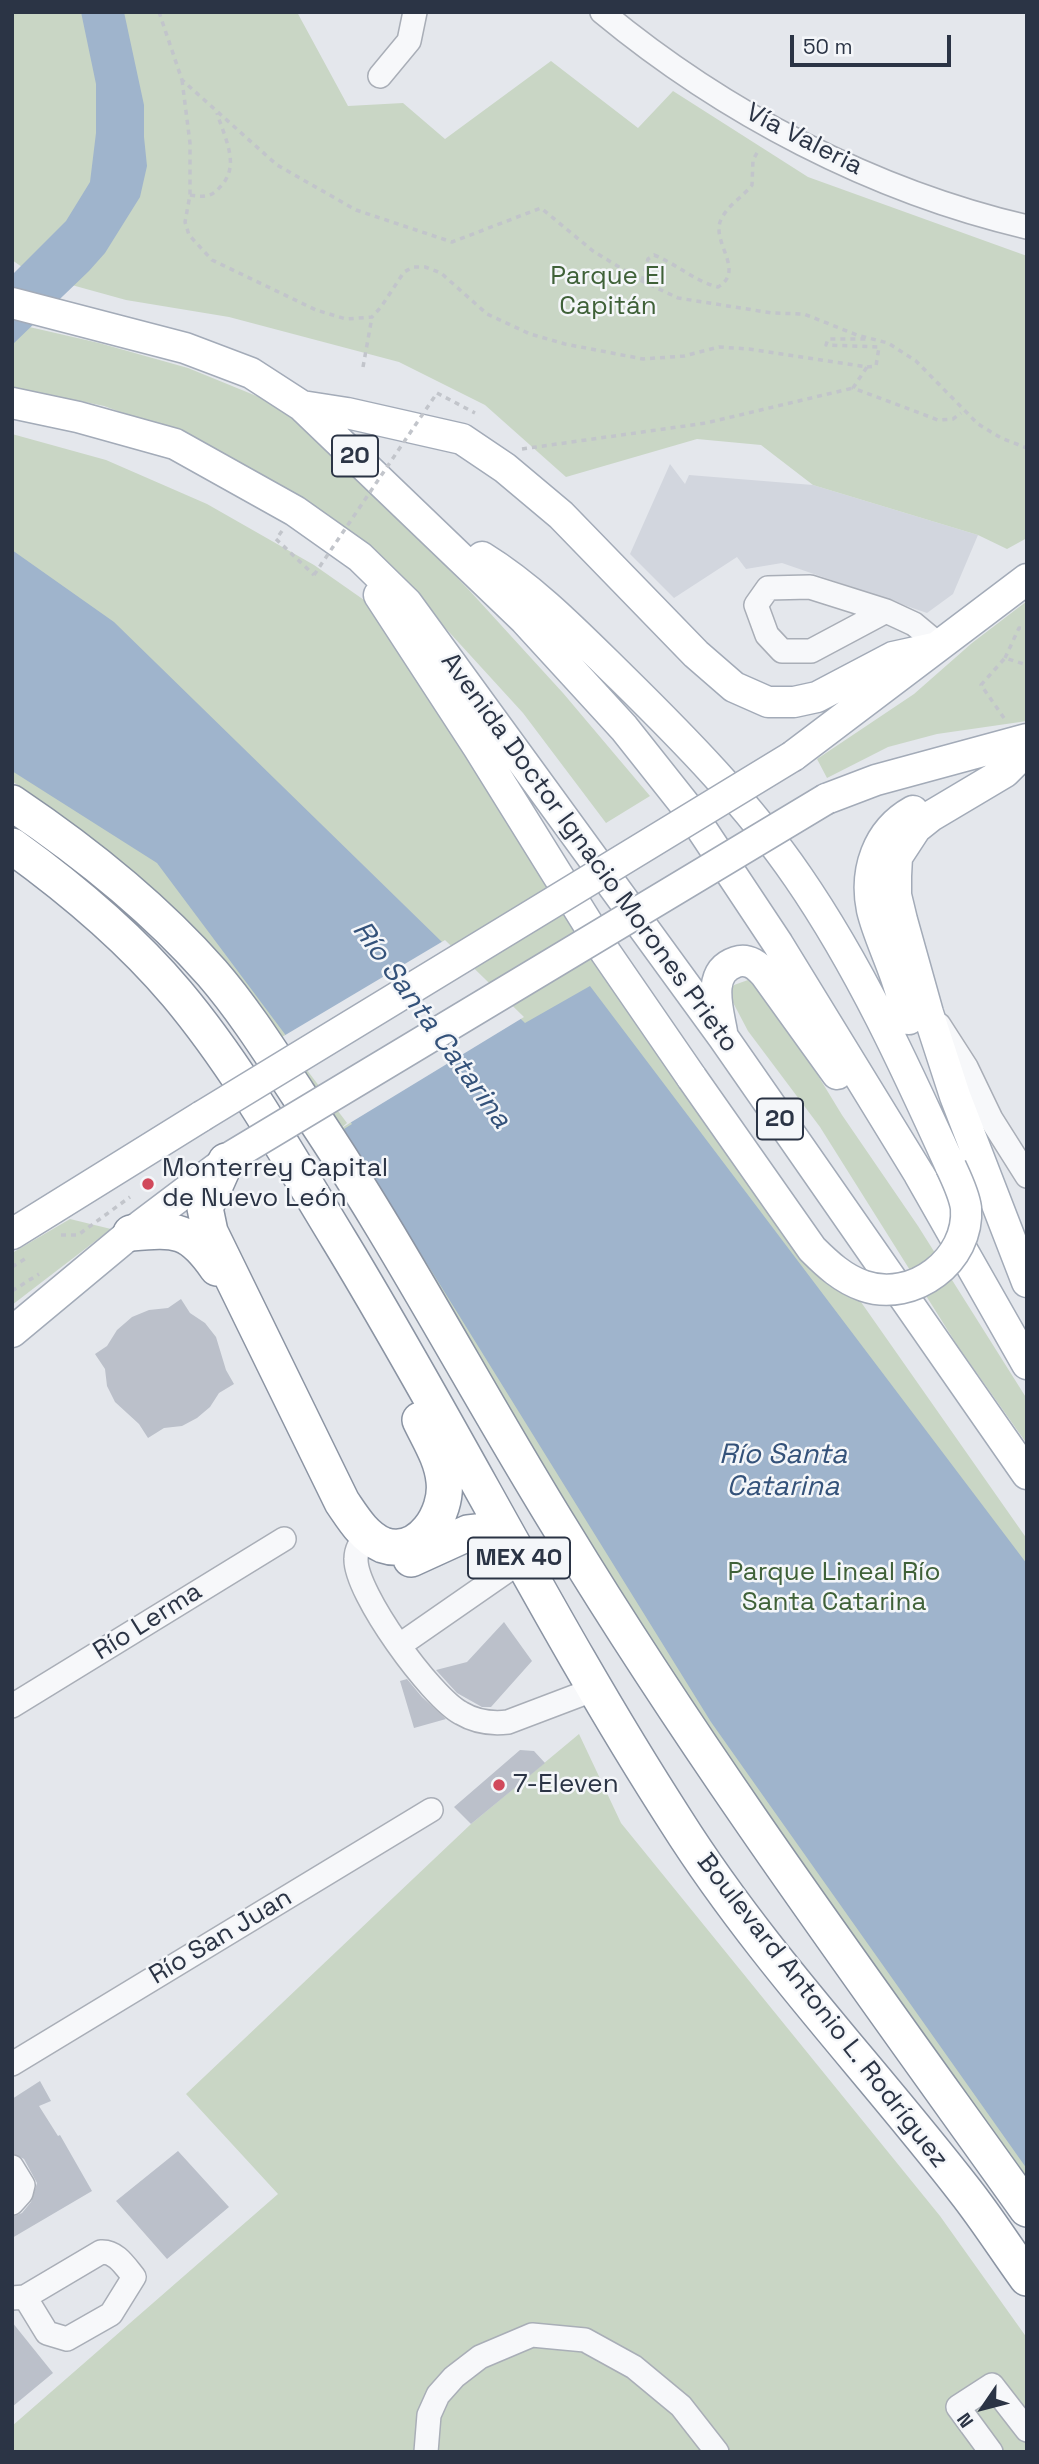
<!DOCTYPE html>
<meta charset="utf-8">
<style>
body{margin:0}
#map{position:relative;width:1039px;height:2464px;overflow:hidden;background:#e4e7ec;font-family:"Space Grotesk",sans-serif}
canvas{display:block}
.frame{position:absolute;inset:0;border:14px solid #2b3445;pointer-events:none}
.north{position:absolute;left:948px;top:2373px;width:70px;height:70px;-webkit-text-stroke:5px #f4f6f9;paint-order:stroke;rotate:235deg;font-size:19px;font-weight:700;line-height:28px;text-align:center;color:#2b3445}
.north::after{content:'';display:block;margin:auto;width:24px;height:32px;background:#2b3445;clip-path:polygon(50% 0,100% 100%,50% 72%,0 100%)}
.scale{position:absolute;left:790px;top:35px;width:161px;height:32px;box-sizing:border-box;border:4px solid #2b3445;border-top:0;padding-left:9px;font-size:21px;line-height:24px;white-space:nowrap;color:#2b3445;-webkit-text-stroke:5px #f4f6f9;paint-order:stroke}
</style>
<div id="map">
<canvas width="1039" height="2464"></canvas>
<div class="frame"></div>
<div class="north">N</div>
<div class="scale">50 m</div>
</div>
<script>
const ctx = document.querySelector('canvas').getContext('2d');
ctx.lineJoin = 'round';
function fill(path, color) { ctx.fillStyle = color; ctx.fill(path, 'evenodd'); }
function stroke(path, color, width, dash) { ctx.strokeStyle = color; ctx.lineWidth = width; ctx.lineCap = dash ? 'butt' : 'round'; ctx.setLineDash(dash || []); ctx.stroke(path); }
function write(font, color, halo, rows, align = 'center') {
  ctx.font = font + ' "Space Grotesk",sans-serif'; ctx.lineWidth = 5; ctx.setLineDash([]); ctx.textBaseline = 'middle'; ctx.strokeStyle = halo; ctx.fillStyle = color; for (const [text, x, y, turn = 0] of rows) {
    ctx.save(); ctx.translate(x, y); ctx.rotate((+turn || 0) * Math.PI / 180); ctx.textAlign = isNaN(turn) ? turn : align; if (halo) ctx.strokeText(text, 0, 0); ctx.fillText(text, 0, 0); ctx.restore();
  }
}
const built = new Path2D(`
 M 670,464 L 685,484 L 689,475 L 813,485 L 978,535 L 953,594 L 927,613 L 782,563 L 746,569 L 737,557 L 674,598 L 630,554 Z`);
const green = new Path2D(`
 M 12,12 L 297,12 L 348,106 L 403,103 L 445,139 L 551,61 L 638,128 L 673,91 L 808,177 L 1027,256 L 1027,538 L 1007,549 L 978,535 L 813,485 L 761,445 L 697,439 L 566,477 L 485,405 L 399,362 L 229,317 L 126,300 L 32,274 L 12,260 Z
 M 12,323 L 99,343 L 188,368 L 281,406 L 342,459 L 469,590 L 563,693 L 650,796 L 606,823 L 523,713 L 428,609 L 183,435 L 104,406 L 12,387 Z
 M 12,434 L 106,460 L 207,504 L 314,565 L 374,607 L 1027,1539 L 1027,2189 L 652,1653 L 450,1323 L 104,849 L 12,781 Z
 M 1027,601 L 1027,721 L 937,734 L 888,747 L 827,778 L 817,759 L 914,694 L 972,643 Z
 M 748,980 L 761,982 L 842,1115 L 918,1226 L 1027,1399 L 1027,1444 L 957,1345 L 820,1127 L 748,1031 L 728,993 L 734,985 Z
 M 70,1219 L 111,1229 L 12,1305 L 12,1253 Z
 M 579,1734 L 621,1823 L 940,2216 L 1027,2338 L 1027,2452 L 12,2452 L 12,2426 L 278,2194 L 186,2094 L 471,1824 Z`);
const water = new Path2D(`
 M 81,12 L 124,12 L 144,105 L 144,137 L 147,166 L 140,197 L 105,253 L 89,271 L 12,345 L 12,275 L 66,221 L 90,182 L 96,133 L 96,84 Z
 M 12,550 L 114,622 L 525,1023 L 590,986 L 1027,1564 L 1027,2169 L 711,1722 L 359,1154 L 344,1129 L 352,1124 L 157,863 L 12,771 Z`);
const pier = new Path2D(`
 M 445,940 L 524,1017 L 340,1129 L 347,1123 L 282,1037 Z`);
const building = new Path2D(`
 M 181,1299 L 190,1313 L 205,1323 L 216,1337 L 226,1370 L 234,1384 L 219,1393 L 210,1407 L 197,1418 L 182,1426 L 164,1428 L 148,1438 L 139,1424 L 115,1402 L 107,1386 L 105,1369 L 95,1354 L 107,1346 L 117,1330 L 132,1317 L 149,1310 L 168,1308 Z
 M 504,1622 L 532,1661 L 491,1707 L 482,1707 L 457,1693 L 436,1670 L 467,1662 Z
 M 407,1679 L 422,1697 L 446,1719 L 414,1728 L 400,1681 Z
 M 520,1750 L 534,1751 L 545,1763 L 471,1824 L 454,1807 Z
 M 40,2081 L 51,2101 L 39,2106 L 58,2136 L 60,2135 L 92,2191 L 12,2238 L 12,2217 L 22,2213 L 31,2202 L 37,2183 L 24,2159 L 12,2153 L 12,2099 Z
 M 178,2151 L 229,2207 L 167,2259 L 116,2201 Z
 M 12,2322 L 53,2373 L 12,2407 Z`);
const path = new Path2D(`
 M 159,12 L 182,80 L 277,165 L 356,210 L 452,242 L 541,208 L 593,251 L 642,281 L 678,298 L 772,313 L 804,314 L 857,335 L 888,343 L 916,361 L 978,424 L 1001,438 L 1027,448
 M 182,80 L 190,143 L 190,195 L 185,222 L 189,235 L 212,260 L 316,310 L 346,319 L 372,317 L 381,307 L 404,272 L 413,267 L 425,267 L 441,273 L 487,314 L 530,334 L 565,344 L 643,359 L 684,356 L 719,347 L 749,349 L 867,367 L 853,388 L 938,420 L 953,419 L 961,413
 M 190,195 C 203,197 211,198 220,187 C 241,166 225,139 217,113
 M 642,281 L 648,259 L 654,255 C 677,264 694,281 718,287 C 745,271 713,244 720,222 C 726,206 743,197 752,185 L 753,160 L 758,151
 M 363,367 L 372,317
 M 867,367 L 876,366 L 879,347 L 826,345 L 828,339 L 867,339
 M 437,393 L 475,413
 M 522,449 L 706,423 L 853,388
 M 282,531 L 276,539 L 314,575
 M 1005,658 L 1019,628 L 1027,629
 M 1004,718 L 981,685 L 1005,658 L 1027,665
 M 61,1235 L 78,1235 L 130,1197
 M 12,1267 L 28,1257
 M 12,1291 L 39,1274`);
const minor = new Path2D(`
 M 602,12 C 724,113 873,191 1027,227
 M 380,76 L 409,41 L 415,12
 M 886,611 L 811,651 L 782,651 L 767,635 L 756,605 L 768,588 L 810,587 L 886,611 L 914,624 L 938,644
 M 939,1025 L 966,1067 L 991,1119 L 1027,1176
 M 367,1534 C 361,1542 356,1549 356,1559 C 355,1593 431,1697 461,1713 C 476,1722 491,1724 508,1722 L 595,1689
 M 400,1645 L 521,1561
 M 12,1706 L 284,1539
 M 12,2064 L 431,1810
 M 12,2167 L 23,2185 L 21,2193 L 12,2203
 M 12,2298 L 25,2297 L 101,2252 C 116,2251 125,2266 134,2277 L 111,2314 L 67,2339 L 47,2333 L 25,2297
 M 426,2452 L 429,2415 L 438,2395 L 454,2377 L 480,2357 L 532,2335 L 585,2340 L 634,2367 L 681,2406 L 717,2452
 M 991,2452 L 958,2407 L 992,2385 L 1027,2430`);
const major = new Path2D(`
 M 12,303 L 185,348 L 251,373 L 302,406 L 525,620 L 624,728 L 689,810 L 778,944 L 919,1174 L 1027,1364
 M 12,403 L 78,417 L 175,444 L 295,511 L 360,557 L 407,603 L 723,1037 L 1027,1474
 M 302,406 L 347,413 L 462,439 L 505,468 L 561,515 L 696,654 L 734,687 L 768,702 L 794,702 L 817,697 L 893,657 L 934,648
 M 482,557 C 534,589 579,636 622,678 C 685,740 748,804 798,877 C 860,967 906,1068 951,1167
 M 379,595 L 478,747 L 606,953 L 692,1078
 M 1027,741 L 1020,757 L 1005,772 L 931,816 L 916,828 L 897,857 L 896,876 L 896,895 L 902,920 L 928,1013 L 955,1096 L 1027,1282
 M 793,756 L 1027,579
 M 826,799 L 876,780 L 1027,739
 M 909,1019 C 904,1004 900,988 894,972 C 887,952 877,931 872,910 C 864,871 877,831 913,811
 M 722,1032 C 718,1009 706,972 736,962 C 748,958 757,965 765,974 L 837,1074
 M 12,1234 L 202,1116
 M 12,1332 L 131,1233 L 229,1159`);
const highway = new Path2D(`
 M 12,803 C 85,852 153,906 212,973 C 244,1010 271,1053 298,1094 C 394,1234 472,1385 561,1529 C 704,1764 867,1985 1027,2209
 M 12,846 C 73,890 129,937 177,994 C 239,1068 288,1156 338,1238 C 455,1430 554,1632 676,1821 C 760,1954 869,2067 965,2191 C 987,2219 1006,2249 1027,2278
 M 226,1161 L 205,1208 L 210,1232 L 342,1502 C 353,1518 364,1537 383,1545 C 420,1558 448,1513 444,1481 C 442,1459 429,1439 420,1420
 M 131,1233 C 177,1229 190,1229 217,1268
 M 411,1559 L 468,1533 L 477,1532 L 512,1545`);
const pathBridge = new Path2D(`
 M 314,575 L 437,393`);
const majorBridge = new Path2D(`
 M 692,1078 L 812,1249 C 827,1264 843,1279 864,1286 C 913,1303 970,1260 966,1208 C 964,1194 957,1180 951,1167
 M 202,1116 L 793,756
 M 232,1156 L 826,799`);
const markers = [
 [148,1184,7,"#d1495b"],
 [499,1785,7,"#d1495b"]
];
const shields = [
 [355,456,46],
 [780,1119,46],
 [519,1558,102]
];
const shieldNames = [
 ["20",355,456],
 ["20",780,1119],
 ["MEX 40",519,1558]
];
const streetNames = [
 ["Vía Valeria",804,140,27],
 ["Avenida Doctor Ignacio Morones Prieto",589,853,54],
 ["Río Lerma",148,1622,-32],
 ["Río San Juan",221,1937,-31],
 ["Boulevard Antonio L. Rodríguez",822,2011,52]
];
const parkNames = [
 ["Parque El",608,277],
 ["Capitán",608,307],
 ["Parque Lineal Río",834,1573],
 ["Santa Catarina",834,1603]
];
const poiNames = [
 ["Monterrey Capital",162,1169],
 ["de Nuevo León",162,1199],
 ["7-Eleven",513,1785]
];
const waterNames = [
 ["Río Santa Catarina",431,1025,54],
 ["Río Santa",783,1455],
 ["Catarina",783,1487]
];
fill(built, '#d2d6de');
fill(green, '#c9d6c5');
fill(water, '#9fb4cc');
fill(pier, '#e4e7ec');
fill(building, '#bbc0ca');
stroke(minor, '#a9aeb7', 26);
stroke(major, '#a3abb8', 33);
stroke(highway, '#8b94a3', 38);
stroke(path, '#c2c5cb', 3.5, [5, 5]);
stroke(minor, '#f7f8fa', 23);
stroke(major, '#fff', 30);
stroke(highway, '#fff', 35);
stroke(majorBridge, '#a3abb8', 33, []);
stroke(pathBridge, '#c2c5cb', 3.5, [5, 5]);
stroke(majorBridge, '#fff', 30);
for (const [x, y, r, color] of markers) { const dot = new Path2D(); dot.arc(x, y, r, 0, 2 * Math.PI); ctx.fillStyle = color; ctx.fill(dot); stroke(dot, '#f4f6f9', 2.5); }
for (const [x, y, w] of shields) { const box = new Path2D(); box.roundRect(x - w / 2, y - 20.5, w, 41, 5); ctx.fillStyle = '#f4f6f9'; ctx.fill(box); stroke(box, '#2b3445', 2); }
write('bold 24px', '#2b3445', null, shieldNames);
write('26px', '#2b3445', '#f4f6f9', streetNames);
write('26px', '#3f6138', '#f4f6f9', parkNames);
write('26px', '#2b3445', '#f4f6f9', poiNames, 'left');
write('italic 28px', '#34527a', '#f4f6f9', waterNames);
</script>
